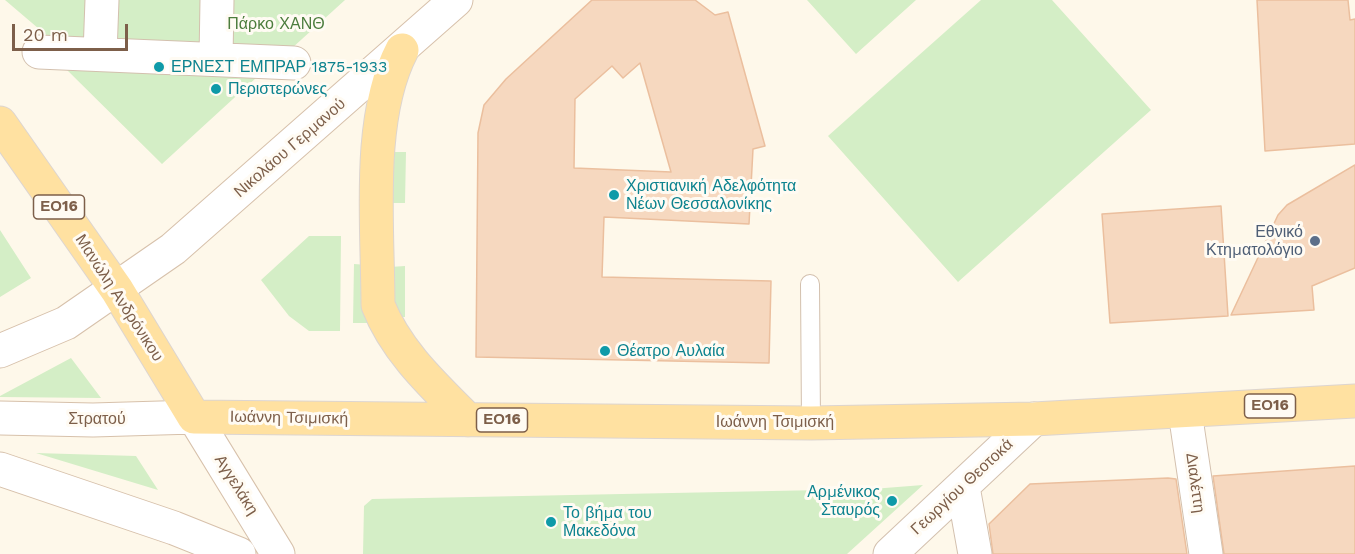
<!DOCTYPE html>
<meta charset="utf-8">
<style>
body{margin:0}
#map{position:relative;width:1355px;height:554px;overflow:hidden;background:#fef8ea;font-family:"Work Sans",sans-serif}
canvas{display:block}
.scale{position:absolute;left:12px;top:24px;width:116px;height:27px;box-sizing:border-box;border:3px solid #7d5f4a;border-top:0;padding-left:8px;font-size:18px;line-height:21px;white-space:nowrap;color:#7d5f4a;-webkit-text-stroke:4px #fffbf3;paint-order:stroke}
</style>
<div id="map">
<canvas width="1355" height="554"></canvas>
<div class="scale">20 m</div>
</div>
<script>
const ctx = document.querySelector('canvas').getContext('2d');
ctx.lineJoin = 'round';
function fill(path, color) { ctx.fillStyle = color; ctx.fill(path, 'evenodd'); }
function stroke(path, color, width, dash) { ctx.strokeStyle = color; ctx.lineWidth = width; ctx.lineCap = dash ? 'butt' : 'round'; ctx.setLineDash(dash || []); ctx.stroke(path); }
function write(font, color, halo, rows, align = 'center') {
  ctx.font = font + ' "Work Sans",sans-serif'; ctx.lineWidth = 6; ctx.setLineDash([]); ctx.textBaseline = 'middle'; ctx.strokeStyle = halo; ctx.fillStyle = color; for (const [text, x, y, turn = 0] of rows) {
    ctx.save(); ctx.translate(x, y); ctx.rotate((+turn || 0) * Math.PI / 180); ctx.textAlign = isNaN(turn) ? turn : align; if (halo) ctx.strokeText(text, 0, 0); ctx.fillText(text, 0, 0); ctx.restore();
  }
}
const green = new Path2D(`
 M 5,0 L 345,0 L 291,49 L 52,40 Z
 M 807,0 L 916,0 L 856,54 Z
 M 981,0 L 1052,0 L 1151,110 L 958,282 L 828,136 Z
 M 65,68 L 257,77 L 162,164 Z
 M 391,152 L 406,152 L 405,203 L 390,203 Z
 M 0,230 L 31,278 L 0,297 Z
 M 309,236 L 341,236 L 340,331 L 309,331 L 289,316 L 261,280 Z
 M 354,264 L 368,265 L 367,323 L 353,323 Z
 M 405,266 L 405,317 L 389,317 L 390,267 Z
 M 71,358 L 101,398 L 0,397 L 0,396 Z
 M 36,453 L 136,456 L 158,490 Z
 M 923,485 L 847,554 L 363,554 L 364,506 L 372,499 L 872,489 Z`);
const building = new Path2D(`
 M 592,0 L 695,0 L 715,15 L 728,12 L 765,146 L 753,149 L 749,224 L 604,217 L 602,277 L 771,281 L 769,363 L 476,357 L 478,133 L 484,105 L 506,79 ZM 640,63 L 671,172 L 574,168 L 575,99 L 612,66 L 623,78 Z
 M 1257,0 L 1348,0 L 1350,20 L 1355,19 L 1355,144 L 1265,151 Z
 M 1355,165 L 1355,268 L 1312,286 L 1314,310 L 1231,315 L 1278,215 L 1287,205 Z
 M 1221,206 L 1228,316 L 1110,323 L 1102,214 Z
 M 1355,466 L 1355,554 L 1224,554 L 1213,476 Z
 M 1168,478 L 1176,479 L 1187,554 L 993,554 L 989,524 L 1030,484 Z`);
const lane = new Path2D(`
 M 810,284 L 811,423`);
const street = new Path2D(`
 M 39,52 L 294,63
 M 100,54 L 102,0
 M 216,59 L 217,0
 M 1185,412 L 1206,554
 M 963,487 L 975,554
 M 890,554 L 1034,419`);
const secondary = new Path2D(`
 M 0,351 L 66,323 L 173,249 L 456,0
 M 0,418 L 93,420 L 194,417 L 278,554
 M 0,469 L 174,528 L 239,554`);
const primary = new Path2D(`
 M 402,50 C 366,119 378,227 378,305 C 396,351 433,385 468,420
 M 0,123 L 117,290 L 194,417 L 811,423 L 1034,419 L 1355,401`);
const markers = [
 [159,67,6,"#0f9aa8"],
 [216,89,6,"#0f9aa8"],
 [614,195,6,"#0f9aa8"],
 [1315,241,6,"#5c6f8a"],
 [605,351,6,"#0f9aa8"],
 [892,501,6,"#0f9aa8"],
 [551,522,6,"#0f9aa8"]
];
const shields = [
 [59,207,51],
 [1270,406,51],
 [502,420,51]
];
const shieldNames = [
 ["ΕΟ16",59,207],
 ["ΕΟ16",1270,406],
 ["ΕΟ16",502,420]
];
const parkNames = [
 ["Πάρκο ΧΑΝΘ",276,24]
];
const cultureNames = [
 ["ΕΡΝΕΣΤ ΕΜΠΡΑΡ 1875-1933",171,67],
 ["Περιστερώνες",228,89],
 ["Χριστιανική Αδελφότητα",626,186],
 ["Νέων Θεσσαλονίκης",626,204],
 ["Θέατρο Αυλαία",617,351],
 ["Αρμένικος",880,492,"right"],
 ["Σταυρός",880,510,"right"],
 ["Το βήμα του",563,513],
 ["Μακεδόνα",563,531]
];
const streetNames = [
 ["Νικολάου Γερμανού",290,148,-41],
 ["Μανώλη Ανδρόνικου",119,298,57],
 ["Ιωάννη Τσιμισκή",289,418,1],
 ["Στρατού",97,419],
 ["Ιωάννη Τσιμισκή",775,422],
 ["Διαλέττη",1195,483,82],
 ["Αγγελάκη",236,485,58],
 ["Γεωργίου Θεοτοκά",962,487,-43]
];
const serviceNames = [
 ["Εθνικό",1303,232],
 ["Κτηματολόγιο",1303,250]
];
fill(green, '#d4eec6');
fill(building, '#f6d8bf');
stroke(building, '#ebbf9e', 1.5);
stroke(lane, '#d3c0ae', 20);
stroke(street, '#d3c0ae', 35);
stroke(secondary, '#d7c1ab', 35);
stroke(primary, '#ddd5d0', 35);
stroke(lane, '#fff', 18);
stroke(street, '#fff', 33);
stroke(secondary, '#fff', 33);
stroke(primary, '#ffe1a1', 33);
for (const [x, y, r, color] of markers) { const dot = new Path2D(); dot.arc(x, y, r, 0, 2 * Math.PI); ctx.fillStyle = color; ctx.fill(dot); stroke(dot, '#fffbf3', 2); }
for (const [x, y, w] of shields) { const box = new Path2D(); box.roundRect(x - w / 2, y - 12, w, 24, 4.5); ctx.fillStyle = '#fffbf3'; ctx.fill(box); stroke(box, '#7d5f4a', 1.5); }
write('bold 15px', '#7d5f4a', null, shieldNames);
write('16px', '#4c7d3d', '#fffbf3', parkNames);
write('16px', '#0d838f', '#fffbf3', cultureNames, 'left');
write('16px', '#7d5f4a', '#fffbf3', streetNames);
write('16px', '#4e5e75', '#fffbf3', serviceNames, 'right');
</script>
